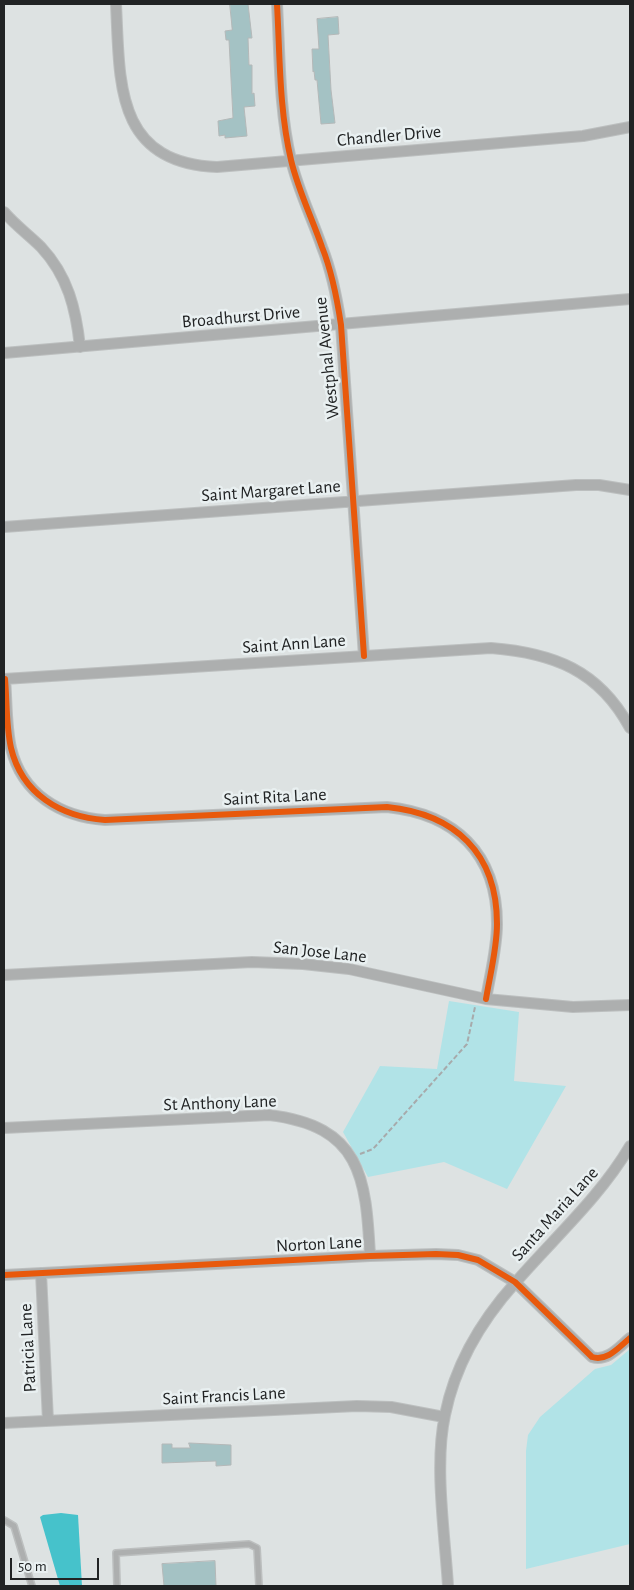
<!DOCTYPE html>
<style>
body{margin:0}
#map{position:relative;width:634px;height:1590px;overflow:hidden;background:#dde2e2;font-family:"Alegreya Sans",sans-serif}
canvas{display:block}
.frame{position:absolute;inset:0;border:5px solid #212324;pointer-events:none}
.scale{position:absolute;left:10px;top:1558px;width:89px;height:22px;box-sizing:border-box;border:2px solid #212324;border-top:0;padding-left:6px;font-size:15px;line-height:18px;white-space:nowrap;color:#212324;-webkit-text-stroke:4px #e9f0f1;paint-order:stroke}
</style>
<div id="map">
<canvas width="634" height="1590"></canvas>
<div class="frame"></div>
<div class="scale">50 m</div>
</div>
<script>
const ctx = document.querySelector('canvas').getContext('2d');
ctx.lineJoin = 'round';
function fill(path, color) { ctx.fillStyle = color; ctx.fill(path, 'evenodd'); }
function stroke(path, color, width, dash) { ctx.strokeStyle = color; ctx.lineWidth = width; ctx.lineCap = dash ? 'butt' : 'round'; ctx.setLineDash(dash || []); ctx.stroke(path); }
function write(font, color, halo, rows, align = 'center') {
  ctx.font = font + ' "Alegreya Sans",sans-serif'; ctx.lineWidth = 5; ctx.setLineDash([]); ctx.textBaseline = 'middle'; ctx.strokeStyle = halo; ctx.fillStyle = color; for (const [text, x, y, turn = 0] of rows) {
    ctx.save(); ctx.translate(x, y); ctx.rotate((+turn || 0) * Math.PI / 180); ctx.textAlign = isNaN(turn) ? turn : align; if (halo) ctx.strokeText(text, 0, 0); ctx.fillText(text, 0, 0); ctx.restore();
  }
}
const green = new Path2D(`
 M 449,1001 L 519,1012 L 514,1081 L 566,1086 L 507,1189 L 444,1162 L 368,1177 L 343,1132 L 380,1066 L 437,1069 Z
 M 630,1349 L 630,1544 L 526,1569 L 526,1451 L 528,1435 L 540,1417 L 595,1369 L 611,1365 Z`);
const water = new Path2D(`
 M 61,1513 L 78,1515 L 82,1586 L 60,1586 L 40,1517 L 43,1515 Z`);
const building = new Path2D(`
 M 230,4 L 248,4 L 252,38 L 248,38 L 249,65 L 252,65 L 252,94 L 254,93 L 255,106 L 244,107 L 247,136 L 225,138 L 225,135 L 219,136 L 218,121 L 233,118 L 229,40 L 226,40 L 225,31 L 232,30 Z
 M 338,17 L 339,34 L 328,35 L 331,90 L 335,123 L 321,124 L 317,80 L 315,80 L 314,71 L 313,72 L 312,49 L 319,49 L 317,19 Z
 M 189,1443 L 231,1445 L 231,1465 L 216,1466 L 216,1461 L 162,1463 L 162,1444 L 172,1444 L 172,1448 L 190,1448 Z
 M 215,1561 L 216,1586 L 164,1586 L 162,1564 Z`);
const path = new Path2D(`
 M 360,1154 L 373,1149 L 467,1044 L 475,1007`);
const lane = new Path2D(`
 M 4,1520 L 14,1526 L 32,1586
 M 117,1586 L 116,1553 L 249,1544 L 257,1548 L 259,1586`);
const street = new Path2D(`
 M 116,4 C 120,81 114,163 217,167 L 583,136 L 630,127
 M 277,4 C 280,56 279,109 291,160 C 298,190 312,218 322,247 C 332,272 337,298 341,325 L 364,656
 M 4,212 C 15,225 29,235 41,247 C 68,276 76,309 80,347
 M 4,353 L 630,299
 M 4,527 L 576,485 L 599,485 L 630,490
 M 4,679 L 491,648 C 553,653 599,670 630,728
 M 5,679 C 7,702 6,726 11,748 C 22,794 61,817 105,820 L 387,807 C 455,814 497,853 497,924 C 497,948 490,975 486,999
 M 4,975 L 252,962 L 303,964 L 349,969 L 486,999 L 573,1007 L 630,1005
 M 4,1128 L 269,1115 C 361,1126 366,1177 370,1256
 M 41,1273 L 48,1421
 M 4,1275 L 370,1256 L 436,1254 L 458,1255 L 478,1260 L 515,1282 L 592,1357 C 607,1362 619,1347 630,1338
 M 4,1423 L 357,1406 L 391,1407 L 444,1417
 M 448,1586 C 445,1535 434,1465 445,1415 C 455,1365 481,1321 515,1283 C 554,1238 600,1197 630,1146`);
const cycleway = new Path2D(`
 M 277,4 C 280,56 279,109 291,160 C 298,190 312,218 322,247 C 332,272 337,298 341,325 L 364,656
 M 5,679 C 7,702 6,726 11,748 C 22,794 61,817 105,820 L 387,807 C 455,814 497,853 497,924 C 497,948 490,975 486,999
 M 4,1275 L 370,1256 L 436,1254 L 458,1255 L 478,1260 L 515,1282 L 592,1357 C 607,1362 619,1347 630,1338`);
const streetNames = [
 ["Chandler Drive",389,136,-5],
 ["Broadhurst Drive",241,317,-5],
 ["Westphal Avenue",327,358,-96],
 ["Saint Margaret Lane",271,491,-4],
 ["Saint Ann Lane",294,644,-4],
 ["Saint Rita Lane",275,797,-3],
 ["San Jose Lane",320,952,6],
 ["St Anthony Lane",220,1103,-2],
 ["Santa Maria Lane",555,1214,-48],
 ["Norton Lane",319,1244,-3],
 ["Patricia Lane",28,1348,-93],
 ["Saint Francis Lane",224,1396,-3]
];
fill(green, '#b1e3e7');
fill(water, '#46c2cb');
fill(building, '#a4c2c4');
stroke(building, '#b4b8b8', 1);
stroke(lane, '#bcbfbf', 8);
stroke(street, '#bcbfbf', 12);
stroke(path, '#a7aaab', 2, [5, 2.5]);
stroke(lane, '#adafaf', 5);
stroke(street, '#adafaf', 10);
stroke(cycleway, '#e8590c', 6);
write('18px', '#212324', '#e9f0f1', streetNames);
</script>
